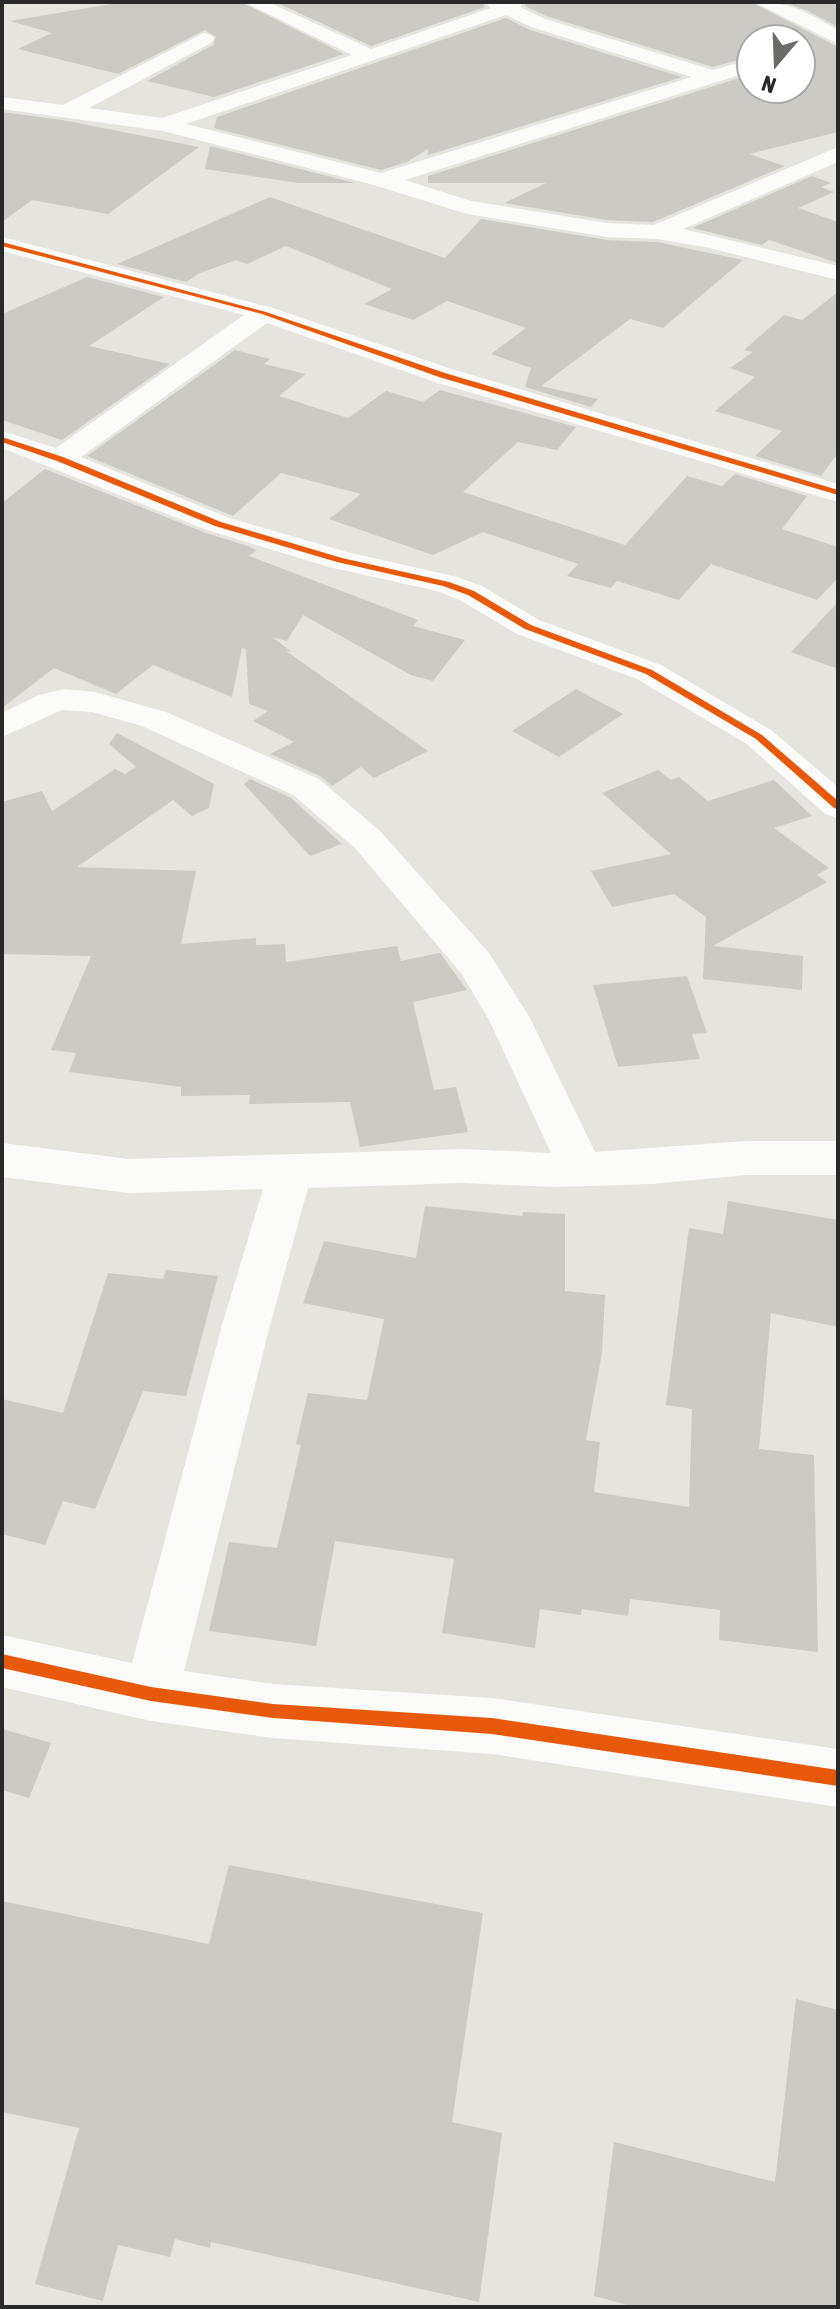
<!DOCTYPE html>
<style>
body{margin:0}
#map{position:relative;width:840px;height:2309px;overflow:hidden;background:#e6e4de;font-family:"Asap Condensed",sans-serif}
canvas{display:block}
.frame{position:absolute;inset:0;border:4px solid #292929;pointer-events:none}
.north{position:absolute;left:736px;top:24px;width:80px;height:80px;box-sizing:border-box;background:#fff;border:2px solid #a9a9a9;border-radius:50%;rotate:199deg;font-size:22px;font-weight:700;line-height:32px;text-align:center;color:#292929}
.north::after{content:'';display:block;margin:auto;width:28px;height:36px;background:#6b6a68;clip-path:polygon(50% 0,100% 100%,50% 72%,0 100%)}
</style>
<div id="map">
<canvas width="840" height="2309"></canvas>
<div class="frame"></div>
<div class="north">N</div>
</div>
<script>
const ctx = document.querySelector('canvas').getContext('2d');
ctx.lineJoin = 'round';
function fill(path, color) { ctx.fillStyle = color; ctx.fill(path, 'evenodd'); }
const building = new Path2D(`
 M 123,2 L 241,2 L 344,54 L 214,97 L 147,81 L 213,45 L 216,37 L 205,30 L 118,74 L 18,49 L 52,33 L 10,21 Z
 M 275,2 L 482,2 L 485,7 L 371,46 Z
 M 527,2 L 751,2 L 838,47 L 838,132 L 749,154 L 785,166 L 653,222 L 607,220 L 504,203 L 546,183 L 428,183 L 428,176 L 752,74 L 752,88 L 800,88 L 800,40 L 752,40 L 752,56 L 713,67 L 546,16 L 525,6 Z
 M 784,2 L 838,2 L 838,27 L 808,11 Z
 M 506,18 L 530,30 L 682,77 L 428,155 L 428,149 L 407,162 L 381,170 L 214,128 L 217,117 Z
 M 2,112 L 62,120 L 199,147 L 108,214 L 32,200 L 2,222 Z
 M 210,146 L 355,183 L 298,183 L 205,169 Z
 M 812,176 L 831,183 L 821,187 L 834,192 L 798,208 L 838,222 L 838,263 L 769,240 L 762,245 L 692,228 Z
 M 270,197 L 445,258 L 481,219 L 607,240 L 657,242 L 743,260 L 663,328 L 630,319 L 541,386 L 598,399 L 591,407 L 525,387 L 531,368 L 491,354 L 526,328 L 447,301 L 413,320 L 364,304 L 392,289 L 286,246 L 247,264 L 236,260 L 200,273 L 186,282 L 117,264 Z
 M 87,277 L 164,297 L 89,346 L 170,364 L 62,440 L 2,420 L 2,314 Z
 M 838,292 L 838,453 L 821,476 L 755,456 L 782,431 L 715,411 L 755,377 L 730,368 L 753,352 L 744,350 L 784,315 L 802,320 Z
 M 235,350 L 270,359 L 264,364 L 306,374 L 279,396 L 348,418 L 386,391 L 423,402 L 440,390 L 576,427 L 557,450 L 518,442 L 463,492 L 625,545 L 687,476 L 722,486 L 735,474 L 807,496 L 782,529 L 838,547 L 838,578 L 817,600 L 711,564 L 679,600 L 617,581 L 611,588 L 567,576 L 578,564 L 483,532 L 433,555 L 329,519 L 361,494 L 281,473 L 233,516 L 87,456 Z
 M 45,469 L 206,533 L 245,545 L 257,550 L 249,556 L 418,620 L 413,626 L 465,640 L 433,681 L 411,675 L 303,615 L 287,641 L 272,637 L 292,652 L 286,651 L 428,751 L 374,778 L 361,767 L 332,786 L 320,776 L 270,754 L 294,742 L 253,721 L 268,711 L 249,704 L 246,649 L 242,648 L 232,697 L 153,665 L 116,694 L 54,668 L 2,708 L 2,503 Z
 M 838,602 L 838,669 L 791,652 Z
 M 576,689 L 623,714 L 559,757 L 512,731 Z
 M 117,733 L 214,784 L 209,808 L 192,816 L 173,800 L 77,867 L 196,871 L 181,944 L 256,938 L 256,945 L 285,944 L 286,962 L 397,946 L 401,961 L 440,953 L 467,990 L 413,1002 L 434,1090 L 456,1087 L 468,1132 L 360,1147 L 350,1102 L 249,1104 L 250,1095 L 181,1096 L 181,1087 L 69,1072 L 76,1053 L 51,1050 L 91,956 L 2,954 L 2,802 L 42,791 L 52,811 L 115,769 L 125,774 L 136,767 L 109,744 Z
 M 658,770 L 671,780 L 679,777 L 708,801 L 774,780 L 812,816 L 774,828 L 829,868 L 817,875 L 827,882 L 713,946 L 803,956 L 802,990 L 703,979 L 706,917 L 674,894 L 612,907 L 591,871 L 671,854 L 602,793 Z
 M 250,779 L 291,798 L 342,844 L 310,856 L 244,784 Z
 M 687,976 L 707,1033 L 692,1034 L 700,1059 L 618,1067 L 593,985 Z
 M 728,1201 L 838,1220 L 838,1327 L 771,1313 L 759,1449 L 814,1455 L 818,1652 L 719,1640 L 720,1610 L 630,1599 L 628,1616 L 582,1609 L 581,1615 L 540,1609 L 535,1648 L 442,1633 L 454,1559 L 335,1541 L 316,1646 L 209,1631 L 229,1542 L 277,1548 L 301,1445 L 296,1444 L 308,1393 L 367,1400 L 384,1319 L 303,1303 L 324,1241 L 416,1258 L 425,1206 L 522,1216 L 523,1212 L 565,1214 L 565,1291 L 605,1295 L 602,1353 L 586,1440 L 600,1442 L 594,1492 L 689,1507 L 692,1409 L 666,1405 L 689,1228 L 723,1234 Z
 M 166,1270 L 218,1276 L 186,1396 L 143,1391 L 95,1509 L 63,1501 L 45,1545 L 2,1534 L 2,1399 L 63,1413 L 108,1273 L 163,1279 Z
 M 2,1729 L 51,1743 L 29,1798 L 2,1790 Z
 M 229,1865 L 483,1913 L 452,2122 L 502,2133 L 479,2302 L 211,2242 L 210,2248 L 175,2239 L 170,2257 L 118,2245 L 103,2301 L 35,2284 L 79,2128 L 2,2112 L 2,1901 L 209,1944 Z
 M 796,1999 L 838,2010 L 838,2307 L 635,2307 L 594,2296 L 614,2142 L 775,2182 Z`);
const minor = new Path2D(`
 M 244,2 L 268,2 L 371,49 L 491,8 L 485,2 L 524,2 L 520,7 L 545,19 L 713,70 L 752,59 L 752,71 L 405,180 L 471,201 L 607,223 L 654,225 L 838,147 L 838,162 L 683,229 L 838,266 L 838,280 L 705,247 L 657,239 L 607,237 L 467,214 L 374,185 L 163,131 L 2,109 L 2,97 L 63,105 L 204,33 L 211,35 L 214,39 L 211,43 L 89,108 L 162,118 L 352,55 ZM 506,15 L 531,27 L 692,77 L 381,173 L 186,124 Z
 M 754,2 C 791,2 806,12 838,30 L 838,44 Z
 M 2,237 L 273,308 L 452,369 L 838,484 L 838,502 L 432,381 L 267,323 L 81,457 L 229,518 L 347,552 L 457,577 L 482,586 L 539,620 L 661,665 L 771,730 L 838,787 L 838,818 L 825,814 L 747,744 L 637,679 L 517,634 L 460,600 L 437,591 L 329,567 L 207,530 L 2,448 L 2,431 L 56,448 L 244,315 L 2,251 Z
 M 64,689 L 95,692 L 166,712 L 319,779 L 380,831 L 489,953 L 530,1018 L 595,1152 L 746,1141 L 838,1141 L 838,1175 L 746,1175 L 653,1184 L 557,1187 L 463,1183 L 308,1188 L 270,1325 L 184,1671 L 273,1684 L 492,1698 L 838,1749 L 838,1807 L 492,1754 L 273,1738 L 151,1721 L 2,1687 L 2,1635 L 132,1663 L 222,1325 L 263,1189 L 129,1193 L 2,1177 L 2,1143 L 129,1159 L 463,1149 L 551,1153 L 489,1020 L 461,973 L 354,847 L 293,795 L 142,726 L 92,712 L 62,710 L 2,737 L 2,713 L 39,695 Z`);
const cycleway = new Path2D(`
 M 2,242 L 266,312 L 445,373 L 838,490 L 838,495 L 439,377 L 262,314 L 2,246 Z
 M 2,437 L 63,457 L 221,522 L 342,558 L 449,582 L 474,591 L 531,625 L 652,670 L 762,735 L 838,801 L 838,809 L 834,808 L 756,739 L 646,674 L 525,629 L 468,595 L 443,586 L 337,562 L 215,526 L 57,461 L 2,442 Z
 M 2,1654 L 151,1687 L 273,1704 L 492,1718 L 838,1770 L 838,1786 L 492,1734 L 273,1718 L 151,1701 L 2,1668 Z`);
fill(building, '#cbcac5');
fill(minor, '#fbfbfa');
fill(cycleway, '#e8590c');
</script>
